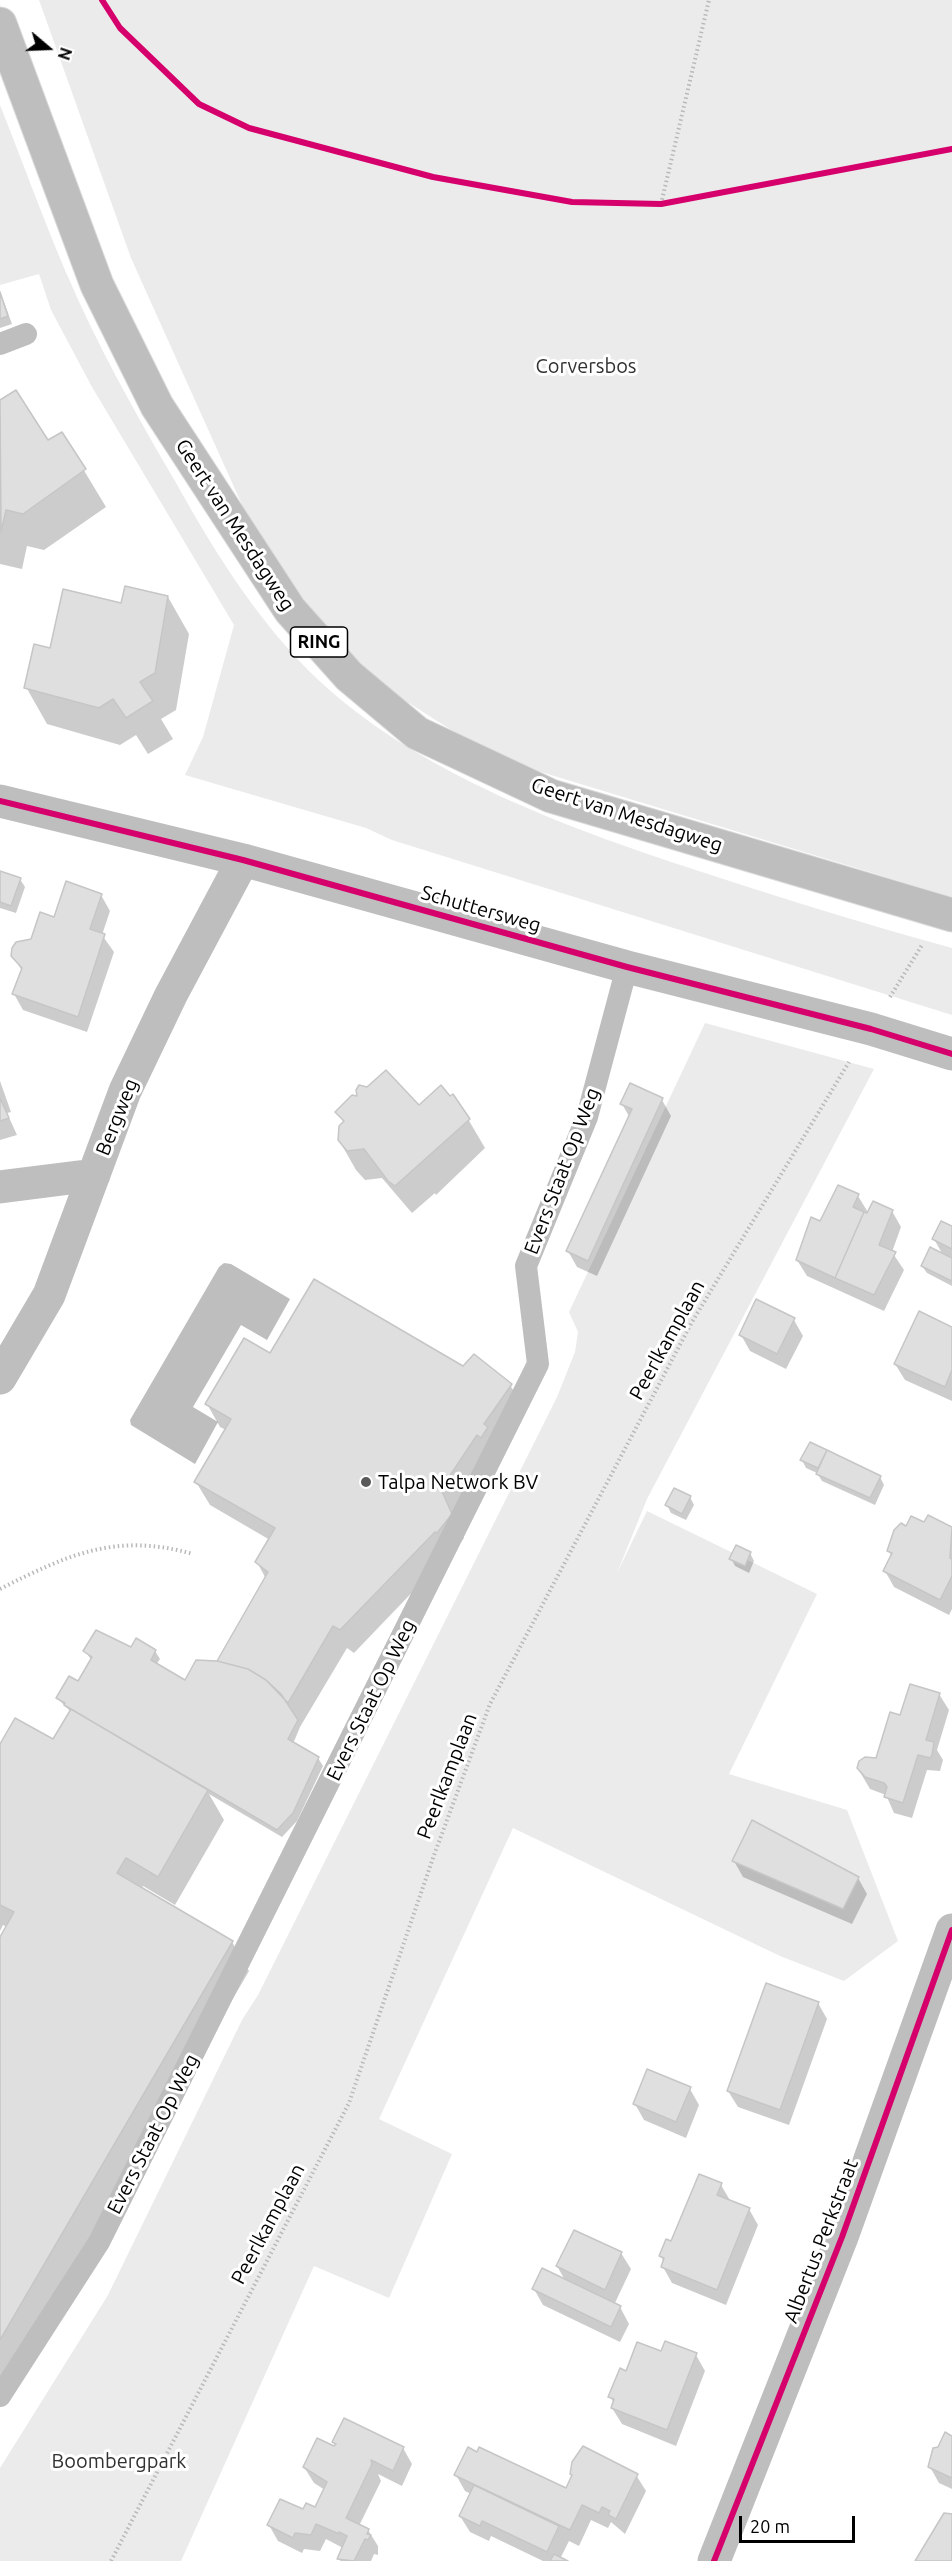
<!DOCTYPE html>
<style>
body{margin:0}
#map{position:relative;width:952px;height:2561px;overflow:hidden;background:#fff;font-family:Ubuntu,sans-serif}
canvas{display:block}
.north{position:absolute;left:18px;top:18px;width:60px;height:60px;-webkit-text-stroke:4px #fff;paint-order:stroke;rotate:109deg;font-size:16px;font-weight:700;line-height:24px;text-align:center;color:#000}
.north::after{content:'';display:block;margin:auto;width:21px;height:27px;background:#000;clip-path:polygon(50% 0,100% 100%,50% 72%,0 100%)}
.scale{position:absolute;left:739px;top:2516px;width:116px;height:27px;box-sizing:border-box;border:3px solid #000;border-top:0;padding-left:8px;font-size:18px;line-height:21px;white-space:nowrap;color:#000;-webkit-text-stroke:4px #fff;paint-order:stroke}
</style>
<div id="map">
<canvas width="952" height="2561"></canvas>
<div class="north">N</div>
<div class="scale">20 m</div>
</div>
<script>
const ctx = document.querySelector('canvas').getContext('2d');
ctx.lineJoin = 'round';
function fill(path, color) { ctx.fillStyle = color; ctx.fill(path, 'evenodd'); }
function stroke(path, color, width, dash) { ctx.strokeStyle = color; ctx.lineWidth = width; ctx.lineCap = dash ? 'butt' : 'round'; ctx.setLineDash(dash || []); ctx.stroke(path); }
function write(font, color, halo, rows, align = 'center') {
  ctx.font = font + ' Ubuntu,sans-serif'; ctx.lineWidth = 6; ctx.setLineDash([]); ctx.textBaseline = 'middle'; ctx.strokeStyle = halo; ctx.fillStyle = color; for (const [text, x, y, turn = 0] of rows) {
    ctx.save(); ctx.translate(x, y); ctx.rotate((+turn || 0) * Math.PI / 180); ctx.textAlign = isNaN(turn) ? turn : align; if (halo) ctx.strokeText(text, 0, 0); ctx.fillText(text, 0, 0); ctx.restore();
  }
}
const green = new Path2D(`
 M 39,0 L 952,0 L 952,897 L 495,758 L 362,673 L 261,547 L 131,258 Z
 M 0,105 C 22,160 42,216 65,270 C 96,343 135,413 175,481 C 212,548 254,615 308,670 C 411,773 575,831 711,875 C 791,901 871,926 952,948 L 952,1015 L 392,840 L 366,828 L 185,775 L 203,737 L 234,625 L 92,387 L 51,310 L 39,274 L 0,285 Z
 M 705,1023 L 874,1069 L 647,1499 L 617,1573 L 647,1511 L 817,1594 L 729,1774 L 847,1810 L 898,1941 L 844,1981 L 780,1956 L 513,1828 L 379,2119 L 452,2154 L 389,2298 L 314,2266 L 181,2561 L 0,2561 L 0,2468 L 108,2295 L 242,2020 L 258,1995 L 557,1397 L 575,1352 L 578,1332 L 569,1312 Z`);
const water = new Path2D(`
 M 224,1263 L 231,1264 L 290,1299 L 267,1340 L 241,1325 L 193,1407 L 218,1422 L 195,1464 L 131,1425 L 130,1420 L 219,1267 Z`);
const shadow = new Path2D(`
 M 0,291 L 12,324 L 0,328 Z
 M 16,392 L 48,443 L 62,434 L 106,507 L 44,550 L 27,546 L 22,569 L 0,564 L 0,402 Z
 M 168,597 L 189,634 L 176,710 L 161,719 L 173,739 L 148,754 L 136,735 L 120,745 L 47,724 L 26,687 L 51,649 L 123,604 Z
 M 0,872 L 20,879 L 25,887 L 16,913 L 0,908 Z
 M 101,895 L 110,911 L 102,935 L 114,952 L 87,1032 L 23,1010 L 14,994 L 22,971 L 13,956 Z
 M 0,1081 L 11,1112 L 7,1113 L 17,1135 L 0,1140 Z
 M 450,1098 L 468,1119 L 485,1148 L 436,1195 L 435,1193 L 412,1213 L 382,1178 L 365,1180 L 356,1170 L 339,1140 L 344,1123 L 337,1112 L 419,1107 Z
 M 662,1100 L 671,1116 L 597,1276 L 577,1267 L 568,1251 L 630,1118 L 622,1104 Z
 M 858,1196 L 869,1214 L 892,1211 L 901,1227 L 892,1252 L 904,1270 L 884,1311 L 807,1276 L 797,1260 L 821,1223 Z
 M 952,1228 L 952,1286 L 927,1273 L 922,1266 L 943,1255 L 934,1239 Z
 M 794,1320 L 803,1336 L 786,1369 L 750,1351 L 741,1335 Z
 M 952,1329 L 952,1401 L 905,1380 L 895,1364 Z
 M 270,1355 L 464,1368 L 510,1385 L 524,1408 L 453,1513 L 464,1538 L 451,1556 L 449,1554 L 354,1653 L 347,1648 L 300,1727 L 293,1744 L 318,1758 L 323,1766 L 297,1821 L 282,1837 L 209,1794 L 224,1820 L 175,1905 L 143,1886 L 141,1889 L 232,1942 L 249,1971 L 0,2398 L 0,1939 L 7,1927 L 3,1925 L 0,1931 L 0,1747 L 53,1741 L 71,1712 L 57,1698 L 79,1683 L 92,1661 L 85,1651 L 131,1649 L 155,1651 L 160,1659 L 156,1665 L 186,1682 L 220,1664 L 266,1579 L 257,1562 L 270,1540 L 210,1505 L 196,1482 L 226,1430 L 220,1427 L 207,1404 Z
 M 810,1444 L 880,1477 L 884,1485 L 875,1505 L 822,1481 L 817,1473 L 806,1468 L 802,1460 Z
 M 690,1497 L 694,1505 L 686,1520 L 671,1513 L 667,1505 Z
 M 928,1517 L 952,1528 L 952,1609 L 949,1615 L 894,1587 L 885,1571 L 892,1557 L 889,1551 L 907,1528 L 925,1524 Z
 M 750,1553 L 754,1561 L 749,1573 L 735,1566 L 731,1558 Z
 M 939,1694 L 949,1710 L 937,1750 L 943,1760 L 940,1771 L 927,1770 L 912,1818 L 894,1813 L 886,1795 L 870,1789 L 860,1772 L 861,1762 L 877,1759 L 901,1717 Z
 M 734,1861 L 858,1878 L 867,1894 L 852,1924 L 743,1877 Z
 M 818,2003 L 827,2019 L 789,2125 L 738,2107 L 728,2091 Z
 M 690,2089 L 699,2105 L 686,2138 L 644,2120 L 635,2104 Z
 M 721,2185 L 731,2202 L 749,2209 L 758,2225 L 726,2305 L 672,2283 L 663,2267 L 664,2263 L 661,2256 Z
 M 621,2253 L 631,2269 L 614,2305 L 620,2307 L 629,2324 L 620,2342 L 543,2305 L 534,2289 L 566,2282 L 557,2266 Z
 M 662,2353 L 696,2355 L 705,2371 L 676,2446 L 622,2424 L 612,2408 L 614,2403 L 610,2397 L 626,2372 Z
 M 952,2437 L 952,2489 L 939,2483 L 930,2467 L 940,2448 Z
 M 334,2442 L 403,2448 L 412,2464 L 402,2486 L 378,2474 L 381,2481 L 359,2526 L 368,2530 L 378,2546 L 378,2555 L 374,2554 L 371,2561 L 340,2561 L 343,2548 L 326,2539 L 320,2551 L 304,2549 L 302,2553 L 278,2541 L 269,2525 L 315,2510 L 325,2490 L 314,2483 L 304,2467 L 335,2448 Z
 M 456,2475 L 566,2490 L 636,2475 L 646,2491 L 625,2534 L 611,2522 L 608,2528 L 591,2520 L 579,2546 L 569,2541 L 560,2559 L 564,2561 L 543,2561 L 491,2536 L 489,2541 L 470,2532 L 460,2516 L 471,2494 L 465,2491 Z`);
const building = new Path2D(`
 M 0,292 L 8,316 L 0,319 Z
 M 16,390 L 48,440 L 62,432 L 86,469 L 23,514 L 6,510 L 1,532 L 0,400 Z
 M 125,586 L 168,596 L 155,673 L 140,682 L 153,701 L 126,718 L 113,699 L 99,708 L 24,688 L 34,644 L 50,648 L 63,589 L 121,603 Z
 M 0,871 L 21,878 L 11,906 L 0,902 Z
 M 66,881 L 102,894 L 90,929 L 105,934 L 78,1017 L 12,994 L 22,968 L 11,956 L 12,948 L 16,942 L 31,939 L 40,912 L 54,917 Z
 M 386,1070 L 419,1105 L 441,1085 L 450,1096 L 453,1094 L 470,1119 L 395,1186 L 388,1181 L 364,1149 L 347,1151 L 338,1140 L 339,1126 L 344,1121 L 335,1112 L 352,1095 L 357,1096 L 356,1090 L 359,1085 L 367,1087 Z
 M 630,1083 L 663,1098 L 588,1261 L 566,1251 L 632,1109 L 620,1104 Z
 M 0,1098 L 9,1118 L 0,1121 Z
 M 838,1185 L 859,1194 L 853,1207 L 864,1212 L 835,1278 L 796,1260 L 811,1217 L 820,1221 Z
 M 873,1201 L 893,1210 L 879,1245 L 896,1252 L 874,1295 L 835,1278 L 864,1212 L 867,1213 Z
 M 941,1221 L 952,1226 L 952,1249 L 932,1239 Z
 M 930,1247 L 952,1258 L 952,1281 L 921,1266 Z
 M 314,1279 L 463,1366 L 474,1354 L 512,1384 L 484,1424 L 488,1427 L 481,1438 L 477,1435 L 441,1489 L 452,1514 L 437,1533 L 435,1532 L 340,1630 L 333,1626 L 288,1703 L 266,1680 L 248,1669 L 217,1661 L 268,1572 L 255,1562 L 275,1528 L 194,1482 L 231,1419 L 205,1404 L 244,1338 L 270,1353 Z
 M 756,1299 L 795,1318 L 777,1354 L 739,1335 Z
 M 919,1311 L 952,1327 L 952,1370 L 945,1387 L 894,1364 Z
 M 810,1442 L 827,1450 L 818,1468 L 800,1460 Z
 M 827,1450 L 881,1476 L 870,1498 L 816,1474 Z
 M 674,1488 L 691,1496 L 682,1514 L 665,1505 Z
 M 928,1515 L 952,1527 L 950,1558 L 952,1559 L 952,1576 L 940,1600 L 883,1571 L 892,1553 L 887,1551 L 894,1530 L 901,1523 L 906,1526 L 911,1516 L 924,1522 Z
 M 736,1545 L 751,1552 L 745,1566 L 729,1559 Z
 M 96,1630 L 131,1647 L 136,1638 L 156,1650 L 151,1660 L 185,1680 L 196,1660 L 217,1661 L 248,1669 L 266,1680 L 281,1694 L 298,1720 L 288,1739 L 319,1757 L 293,1813 L 277,1830 L 64,1705 L 65,1703 L 56,1698 L 69,1676 L 78,1681 L 92,1657 L 83,1651 Z
 M 910,1684 L 940,1693 L 926,1740 L 934,1742 L 932,1755 L 930,1758 L 918,1755 L 903,1803 L 884,1797 L 887,1787 L 884,1783 L 865,1777 L 857,1768 L 859,1761 L 865,1757 L 876,1758 L 890,1712 L 900,1715 Z
 M 71,1709 L 208,1790 L 158,1877 L 126,1858 L 117,1873 L 233,1941 L 0,2340 L 0,1937 L 14,1912 L 0,1905 L 0,1744 L 15,1718 L 53,1739 Z
 M 752,1820 L 859,1877 L 843,1909 L 732,1861 Z
 M 766,1983 L 819,2002 L 780,2110 L 727,2091 Z
 M 647,2069 L 691,2087 L 676,2122 L 633,2104 Z
 M 699,2174 L 722,2183 L 717,2195 L 750,2208 L 717,2290 L 661,2267 L 664,2258 L 659,2256 L 666,2239 L 671,2241 Z
 M 574,2230 L 622,2252 L 605,2290 L 556,2266 Z
 M 542,2268 L 621,2306 L 611,2327 L 532,2289 Z
 M 665,2341 L 697,2353 L 667,2430 L 611,2408 L 614,2399 L 608,2397 L 620,2368 L 626,2371 L 637,2342 L 661,2351 Z
 M 344,2418 L 404,2447 L 393,2471 L 371,2460 L 372,2464 L 346,2518 L 369,2529 L 367,2534 L 371,2535 L 368,2540 L 365,2539 L 354,2561 L 337,2559 L 347,2536 L 339,2532 L 339,2534 L 316,2524 L 311,2535 L 295,2533 L 293,2538 L 267,2525 L 280,2499 L 303,2509 L 306,2503 L 315,2507 L 327,2482 L 303,2467 L 317,2438 L 334,2446 L 336,2444 L 332,2442 Z
 M 945,2432 L 952,2436 L 952,2478 L 928,2467 L 933,2448 L 938,2447 Z
 M 583,2446 L 638,2474 L 616,2519 L 608,2515 L 610,2511 L 602,2507 L 599,2513 L 582,2505 L 570,2530 L 454,2475 L 468,2447 L 477,2452 L 479,2447 L 566,2488 L 572,2475 L 570,2474 L 572,2462 Z
 M 474,2485 L 559,2526 L 547,2552 L 482,2521 L 480,2526 L 459,2516 Z
 M 944,2513 L 952,2514 L 952,2561 L 915,2561 Z
 M 554,2554 L 568,2561 L 550,2561 Z`);
const path = new Path2D(`
 M 661,204 L 709,0
 M 890,997 L 922,945
 M 0,1589 C 67,1555 116,1532 193,1554
 M 111,2561 L 349,2103 L 433,1858 L 490,1704 L 692,1322 L 849,1062`);
const service = new Path2D(`
 M 0,344 L 26,334
 M 0,2396 L 99,2242 L 538,1364 L 526,1266 L 587,1117 L 627,967`);
const minor = new Path2D(`
 M 0,801 L 243,860 L 627,967 L 871,1029 L 952,1054
 M 0,1187 L 94,1175
 M 0,1378 L 49,1295 L 125,1091 L 171,995 L 243,860
 M 714,2561 L 842,2237 L 952,1930`);
const primary = new Path2D(`
 M 0,24 L 97,285 L 157,406 L 290,610 L 349,676 L 417,733 L 551,796 L 952,915`);
const cycleway = new Path2D(`
 M 102,0 L 120,28 L 199,104 L 249,128 L 433,177 L 572,202 L 661,204 L 952,149
 M 0,801 L 243,860 L 627,967 L 871,1029 L 952,1054
 M 714,2561 L 842,2237 L 952,1930`);
const markers = [
 [366,1482,6,"#595959"]
];
const shields = [
 [319,642,57]
];
const shieldNames = [
 ["RING",319,642]
];
const parkNames = [
 ["Corversbos",586,366],
 ["Boombergpark",119,2461]
];
const streetNames = [
 ["Geert van Mesdagweg",235,525,57],
 ["Geert van Mesdagweg",627,815,18],
 ["Schuttersweg",481,909,16],
 ["Bergweg",117,1117,-68],
 ["Evers Staat Op Weg",562,1171,-69],
 ["Peerlkamplaan",667,1340,-61],
 ["Evers Staat Op Weg",371,1700,-64],
 ["Peerlkamplaan",447,1776,-69],
 ["Evers Staat Op Weg",153,2134,-63],
 ["Peerlkamplaan",268,2224,-62],
 ["Albertus Perkstraat",821,2241,-69]
];
const poiNames = [
 ["Talpa Network BV",378,1482]
];
fill(green, '#ebebeb');
fill(water, '#bebebe');
fill(shadow, '#0003');
fill(building, '#dfdfdf');
stroke(building, '#c6c6c6', 1.5);
stroke(primary, '#dbdbdb', 35);
stroke(path, '#b9b9b9', 4, [1.5, 3]);
stroke(service, '#bebebe', 22);
stroke(minor, '#bebebe', 33);
stroke(primary, '#bebebe', 33);
stroke(cycleway, '#d6006c', 6);
for (const [x, y, r, color] of markers) { const dot = new Path2D(); dot.arc(x, y, r, 0, 2 * Math.PI); ctx.fillStyle = color; ctx.fill(dot); stroke(dot, '#fff', 2); }
for (const [x, y, w] of shields) { const box = new Path2D(); box.roundRect(x - w / 2, y - 15, w, 30, 4.5); ctx.fillStyle = '#fff'; ctx.fill(box); stroke(box, '#000', 1.5); }
write('bold 18px', '#000', null, shieldNames);
write('20px', '#323232', '#fff', parkNames);
write('20px', '#000', '#fff', streetNames);
write('20px', '#000', '#fff', poiNames, 'left');
</script>
